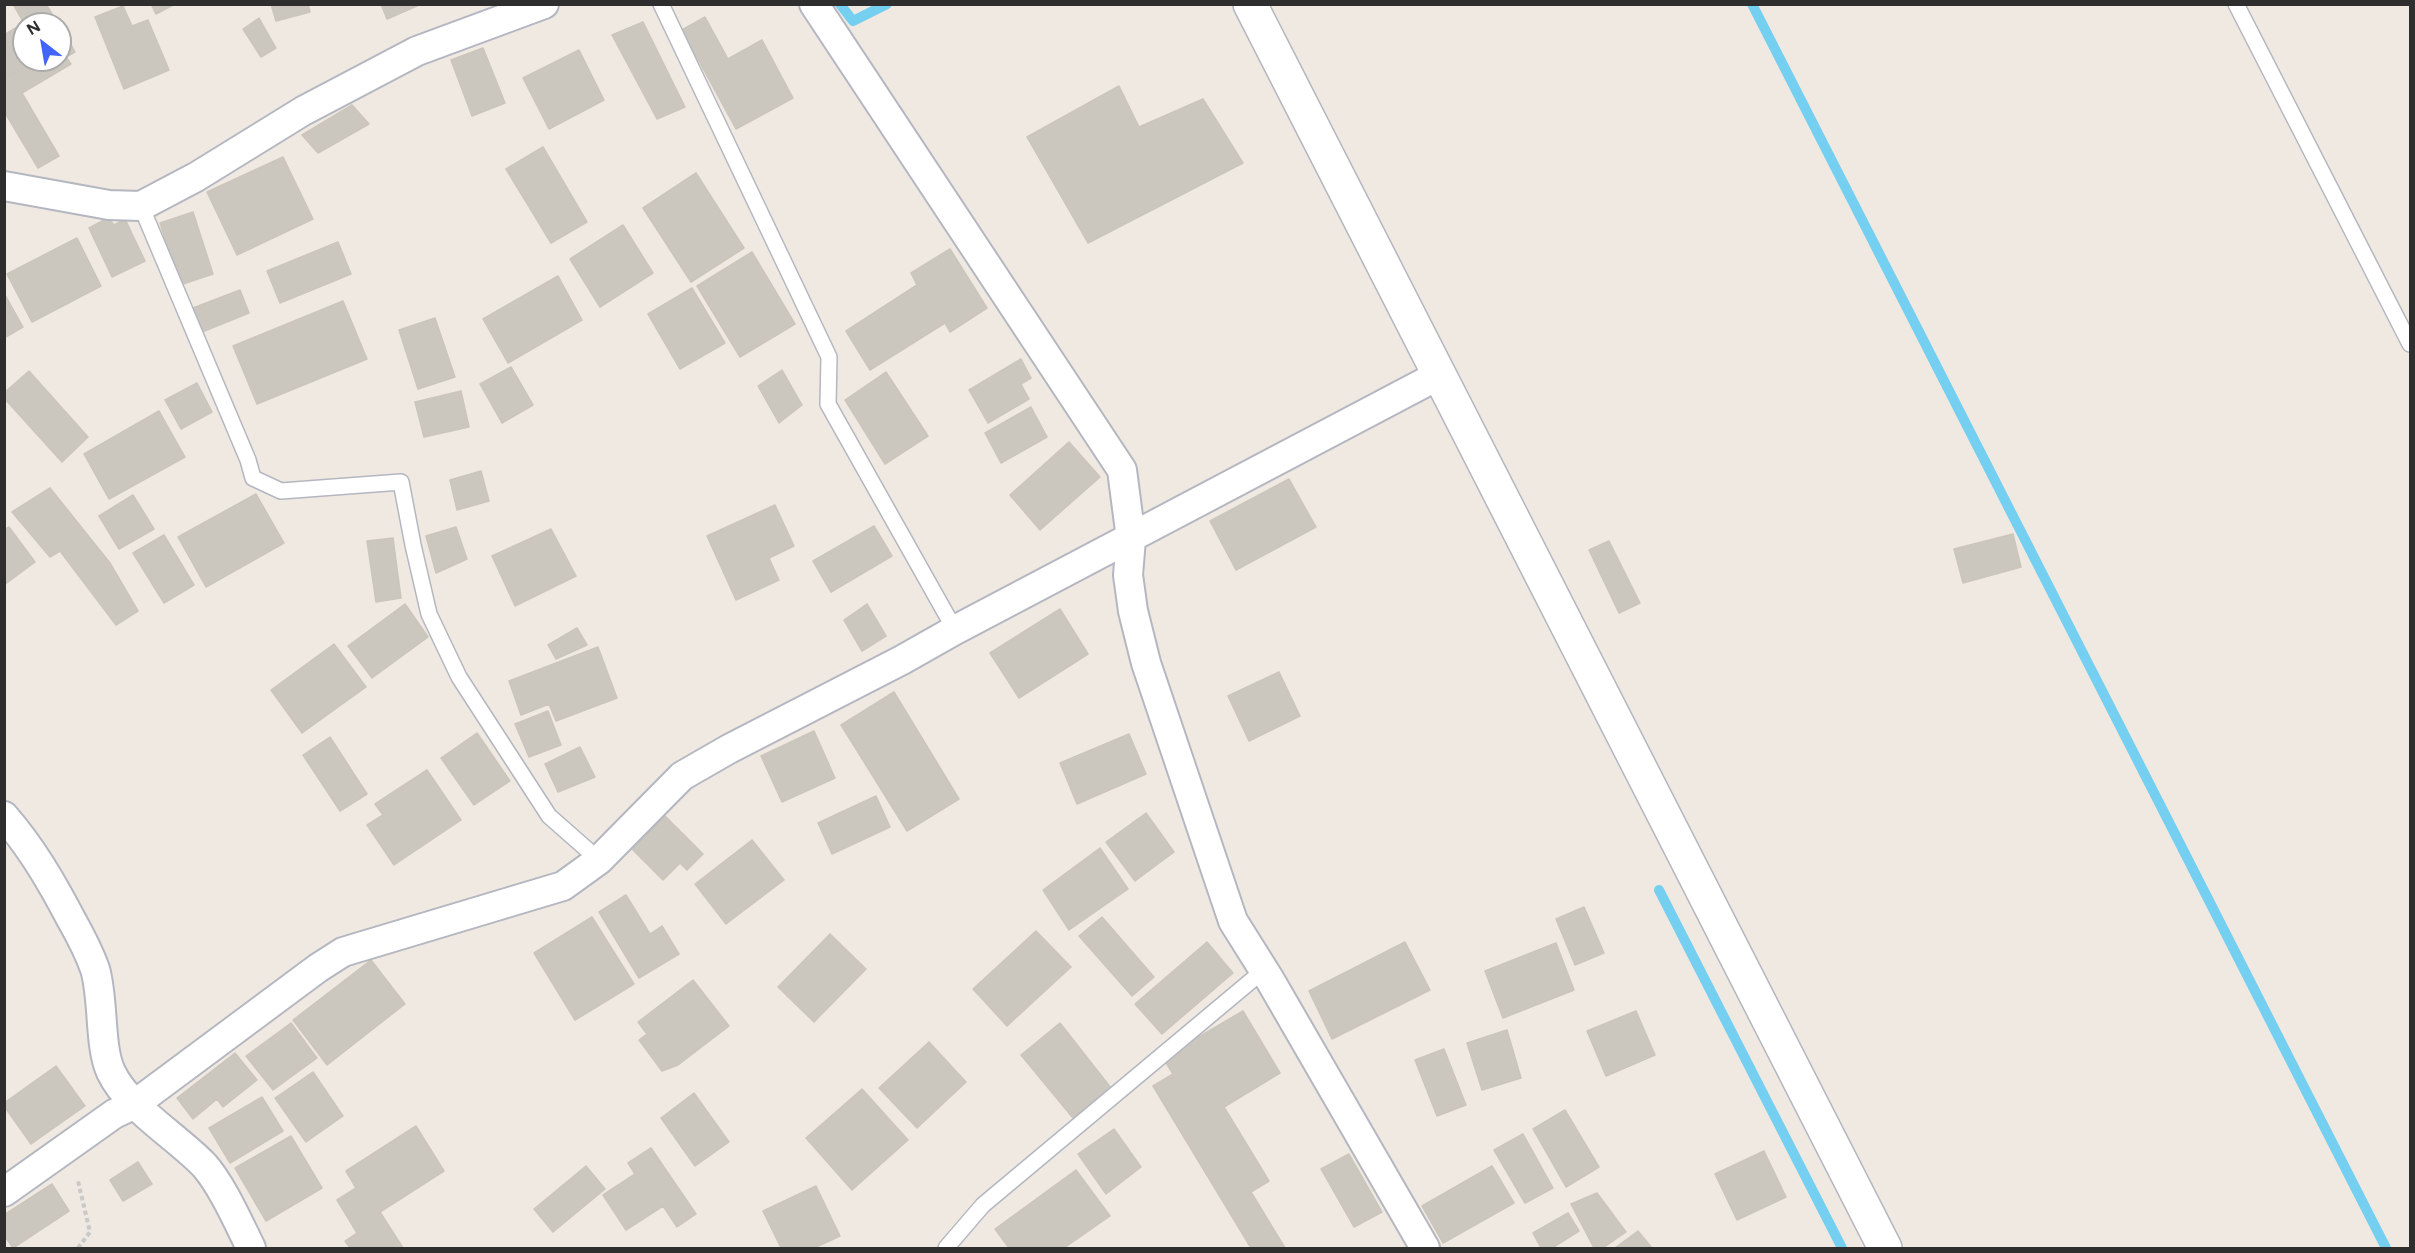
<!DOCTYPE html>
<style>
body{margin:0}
#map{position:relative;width:2415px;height:1253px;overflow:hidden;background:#efe9e1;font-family:Figtree,sans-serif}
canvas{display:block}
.frame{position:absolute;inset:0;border:6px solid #2e2e2e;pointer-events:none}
.north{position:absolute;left:12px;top:12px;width:60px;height:60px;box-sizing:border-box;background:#fff;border:2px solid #ababab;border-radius:50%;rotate:329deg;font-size:16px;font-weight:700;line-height:24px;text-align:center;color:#2e2e2e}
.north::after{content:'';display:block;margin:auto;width:21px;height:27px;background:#4264fb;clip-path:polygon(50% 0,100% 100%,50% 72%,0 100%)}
</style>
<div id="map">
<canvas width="2415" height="1253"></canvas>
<div class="frame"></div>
<div class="north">N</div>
</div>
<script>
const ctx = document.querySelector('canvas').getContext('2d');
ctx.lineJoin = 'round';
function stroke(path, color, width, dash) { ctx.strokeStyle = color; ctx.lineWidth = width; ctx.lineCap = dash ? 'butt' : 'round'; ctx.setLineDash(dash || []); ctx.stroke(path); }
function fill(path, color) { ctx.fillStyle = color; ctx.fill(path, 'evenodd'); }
const stream = new Path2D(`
 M 840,4 L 853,21 L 887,4
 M 1752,4 L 2386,1248
 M 1659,890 L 1842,1248`);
const building = new Path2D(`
 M 13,4 L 46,4 L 58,24 L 24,24 L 24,60 L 37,60 L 8,77 L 4,70 L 4,35 L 24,23 Z
 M 151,4 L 175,4 L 156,14 Z
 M 271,4 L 308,4 L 310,12 L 276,21 Z
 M 381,4 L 417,4 L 417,6 L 387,19 Z
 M 123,6 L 132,26 L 148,20 L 169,70 L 124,89 L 95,17 Z
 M 705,17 L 728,59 L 762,40 L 793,98 L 736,129 L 682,30 Z
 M 259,18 L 276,48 L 261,57 L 243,29 Z
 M 643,22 L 685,107 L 657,119 L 612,35 Z
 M 69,41 L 75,52 L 66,57 L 71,64 L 22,93 L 59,156 L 38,168 L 4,111 L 4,70 L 8,77 L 37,60 L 60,60 L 60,46 Z
 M 483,48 L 505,103 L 472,116 L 451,60 Z
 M 579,50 L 604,100 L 549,129 L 523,78 Z
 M 1119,86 L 1139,127 L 1203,99 L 1243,163 L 1088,243 L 1027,137 Z
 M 352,105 L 369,124 L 318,153 L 302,135 Z
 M 543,147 L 587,222 L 551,243 L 506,169 Z
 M 283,157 L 313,219 L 237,255 L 207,192 Z
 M 696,173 L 744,248 L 691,282 L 643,208 Z
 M 193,212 L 213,274 L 180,285 L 160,223 Z
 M 108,218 L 114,225 L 125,219 L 145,261 L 112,277 L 89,228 Z
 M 623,225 L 653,273 L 600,307 L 570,259 Z
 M 77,238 L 101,286 L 32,322 L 7,274 Z
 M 338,242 L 351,274 L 280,303 L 267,271 Z
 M 950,249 L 987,308 L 950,332 L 945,323 L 870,370 L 846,331 L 917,285 L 911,273 Z
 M 752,252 L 795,324 L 740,357 L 697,286 Z
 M 558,276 L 582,320 L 508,363 L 483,319 Z
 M 692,288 L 725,343 L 680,369 L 648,314 Z
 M 240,290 L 249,313 L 202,332 L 193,308 Z
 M 4,293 L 23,327 L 4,338 Z
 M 343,301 L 367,359 L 257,404 L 233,346 Z
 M 435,318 L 455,377 L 418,389 L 399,330 Z
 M 1021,359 L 1031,378 L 1021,384 L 1029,399 L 988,423 L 969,390 Z
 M 511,367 L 533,405 L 502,423 L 480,384 Z
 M 782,370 L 802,405 L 779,423 L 758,386 Z
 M 29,371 L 88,437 L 62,462 L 4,398 L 4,393 Z
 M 886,372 L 928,436 L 885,464 L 845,400 Z
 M 197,383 L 212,412 L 181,429 L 165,400 Z
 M 461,391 L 469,427 L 424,437 L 415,402 Z
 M 1031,407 L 1047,437 L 1001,463 L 985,433 Z
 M 159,411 L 185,457 L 109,499 L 84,454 Z
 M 1069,442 L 1100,477 L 1040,530 L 1010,495 Z
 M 481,471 L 489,501 L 457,510 L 450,480 Z
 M 1289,479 L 1316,527 L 1236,570 L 1210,521 Z
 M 50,488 L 110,563 L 138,611 L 116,625 L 60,551 L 50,557 L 12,512 Z
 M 256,494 L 284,543 L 206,587 L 178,537 Z
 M 133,495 L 154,529 L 119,549 L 99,516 Z
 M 775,505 L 794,546 L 769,558 L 779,580 L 736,600 L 707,536 Z
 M 874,526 L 892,556 L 831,592 L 813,561 Z
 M 9,527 L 35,562 L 4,585 L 4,530 Z
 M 456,527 L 467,559 L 436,573 L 426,536 Z
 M 551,529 L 576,576 L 515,606 L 492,556 Z
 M 2013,534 L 2021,567 L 1963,583 L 1954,549 Z
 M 164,535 L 194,585 L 164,603 L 133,553 Z
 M 393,538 L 401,598 L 376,602 L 367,541 Z
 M 1609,541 L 1640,603 L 1619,613 L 1589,550 Z
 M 405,604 L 428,637 L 372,678 L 348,646 Z
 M 867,604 L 886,636 L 862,651 L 844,620 Z
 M 1060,609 L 1088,654 L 1019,698 L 990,653 Z
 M 577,628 L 587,645 L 556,659 L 548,645 Z
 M 334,644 L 366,687 L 302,733 L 271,690 Z
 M 598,647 L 617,698 L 556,721 L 549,704 L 521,715 L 509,681 Z
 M 1279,672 L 1300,716 L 1249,741 L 1228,696 Z
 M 894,692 L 959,799 L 907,831 L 841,725 Z
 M 548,711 L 561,745 L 529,757 L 515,724 Z
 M 814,731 L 835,778 L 782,802 L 761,756 Z
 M 477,733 L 510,781 L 474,805 L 441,758 Z
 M 1129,734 L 1146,774 L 1077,804 L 1060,763 Z
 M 330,737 L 367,794 L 340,811 L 303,755 Z
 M 580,747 L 595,777 L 558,792 L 545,764 Z
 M 427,770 L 461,820 L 394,865 L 367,825 L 383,815 L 375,804 Z
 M 876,796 L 890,827 L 832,854 L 818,823 Z
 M 1146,813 L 1174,852 L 1135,881 L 1106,842 Z
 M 665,816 L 703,854 L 687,870 L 680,863 L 663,880 L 632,849 Z
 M 752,840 L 784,880 L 726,924 L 695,884 Z
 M 1100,848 L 1128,889 L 1069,930 L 1043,890 Z
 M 626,895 L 650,934 L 662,926 L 679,954 L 639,978 L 599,912 Z
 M 1584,907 L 1604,953 L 1575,965 L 1556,919 Z
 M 592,917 L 634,984 L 575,1020 L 534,953 Z
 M 1102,917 L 1154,977 L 1132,996 L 1079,936 Z
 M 1036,931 L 1071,967 L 1007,1026 L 973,989 Z
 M 830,934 L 866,969 L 814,1022 L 778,987 Z
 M 1207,942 L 1233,973 L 1162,1034 L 1135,1004 Z
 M 1405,942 L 1430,990 L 1332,1039 L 1309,991 Z
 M 1556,943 L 1574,990 L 1503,1018 L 1485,971 Z
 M 371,960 L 405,1004 L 327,1065 L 293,1020 Z
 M 693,980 L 729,1026 L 678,1065 L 662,1071 L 639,1040 L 647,1034 L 638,1022 Z
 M 1243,1011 L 1280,1073 L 1224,1107 L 1269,1181 L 1251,1192 L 1285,1248 L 1251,1248 L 1153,1086 L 1173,1074 L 1163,1058 Z
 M 1636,1011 L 1655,1055 L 1606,1076 L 1587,1031 Z
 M 291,1023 L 317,1058 L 273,1090 L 246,1056 Z
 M 1060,1023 L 1111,1088 L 1073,1118 L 1021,1055 Z
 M 1507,1030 L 1521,1078 L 1482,1090 L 1467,1043 Z
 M 929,1042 L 966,1082 L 917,1128 L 879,1088 Z
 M 1444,1049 L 1466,1105 L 1437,1116 L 1415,1060 Z
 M 235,1053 L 257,1080 L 223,1107 L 217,1099 L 193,1119 L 177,1098 Z
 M 56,1066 L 85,1106 L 31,1144 L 4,1106 L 4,1103 Z
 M 313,1072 L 343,1116 L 306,1142 L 275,1098 Z
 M 862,1089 L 908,1140 L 852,1190 L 806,1138 Z
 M 694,1093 L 729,1142 L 695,1166 L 661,1118 Z
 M 262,1097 L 283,1131 L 230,1163 L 209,1128 Z
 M 1565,1110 L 1599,1167 L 1566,1187 L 1533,1129 Z
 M 416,1126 L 444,1171 L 380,1212 L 403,1248 L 350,1248 L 345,1241 L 357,1233 L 337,1200 L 356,1188 L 346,1171 Z
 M 1114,1129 L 1141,1167 L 1106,1194 L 1078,1154 Z
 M 1523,1134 L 1553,1188 L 1525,1203 L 1494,1150 Z
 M 291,1136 L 322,1188 L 266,1221 L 235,1168 Z
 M 651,1148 L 696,1214 L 677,1227 L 663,1206 L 626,1230 L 603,1195 L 635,1174 L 628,1163 Z
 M 1764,1151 L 1786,1197 L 1737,1220 L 1715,1174 Z
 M 1349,1154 L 1382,1212 L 1354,1227 L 1321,1169 Z
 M 138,1162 L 152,1184 L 123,1201 L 110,1180 Z
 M 586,1166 L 605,1189 L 553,1232 L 534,1209 Z
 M 1492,1166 L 1514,1203 L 1443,1243 L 1422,1206 Z
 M 1076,1170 L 1110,1216 L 1064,1248 L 1009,1248 L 995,1229 Z
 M 52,1184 L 69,1211 L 13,1248 L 4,1235 L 4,1215 Z
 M 816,1186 L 840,1236 L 814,1248 L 781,1248 L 763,1211 Z
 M 1597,1193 L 1626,1232 L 1603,1248 L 1594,1248 L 1571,1204 Z
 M 1568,1213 L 1579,1231 L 1552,1248 L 1541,1248 L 1533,1233 Z
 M 1638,1231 L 1652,1248 L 1615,1248 Z`);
const path = new Path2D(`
 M 78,1248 L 90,1232 L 78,1181`);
const service = new Path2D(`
 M 661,4 L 829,357 L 828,404 L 955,630
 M 2236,4 L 2410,344
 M 141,206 L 248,460 L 253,478 L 281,491 L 401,482 L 413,545 L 429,614 L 459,677 L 549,816 L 599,860
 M 946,1248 L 983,1205 L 1264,970`);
const minor = new Path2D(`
 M 814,4 L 1122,470 L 1131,539 L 1128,575 L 1133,611 L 1146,663 L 1233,921 L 1270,980 L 1425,1248
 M 4,186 L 109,205 L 141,206 L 196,177 L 303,111 L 417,51 L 544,4
 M 4,816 C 32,848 52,883 71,919 C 80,935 89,952 95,969 C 104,999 99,1047 111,1072 C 128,1108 176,1136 204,1165 C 222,1185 239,1224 251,1248
 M 4,1192 L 114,1114 L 135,1104 L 318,968 L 343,952 L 563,886 L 599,860 L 682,776 L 729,749 L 902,660 L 955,630 L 1439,375`);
const tertiary = new Path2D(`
 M 1250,4 L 1885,1248`);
stroke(stream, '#75cff0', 10);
fill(building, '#cbc7bf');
stroke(building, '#cbc5ba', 1.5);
stroke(service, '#b4b7c1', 18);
stroke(minor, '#b4b7c1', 32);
stroke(tertiary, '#b4b7c1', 36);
stroke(path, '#c9c9c9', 4, [4.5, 3]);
stroke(service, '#fff', 15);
stroke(minor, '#fff', 28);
stroke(tertiary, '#fff', 33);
</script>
